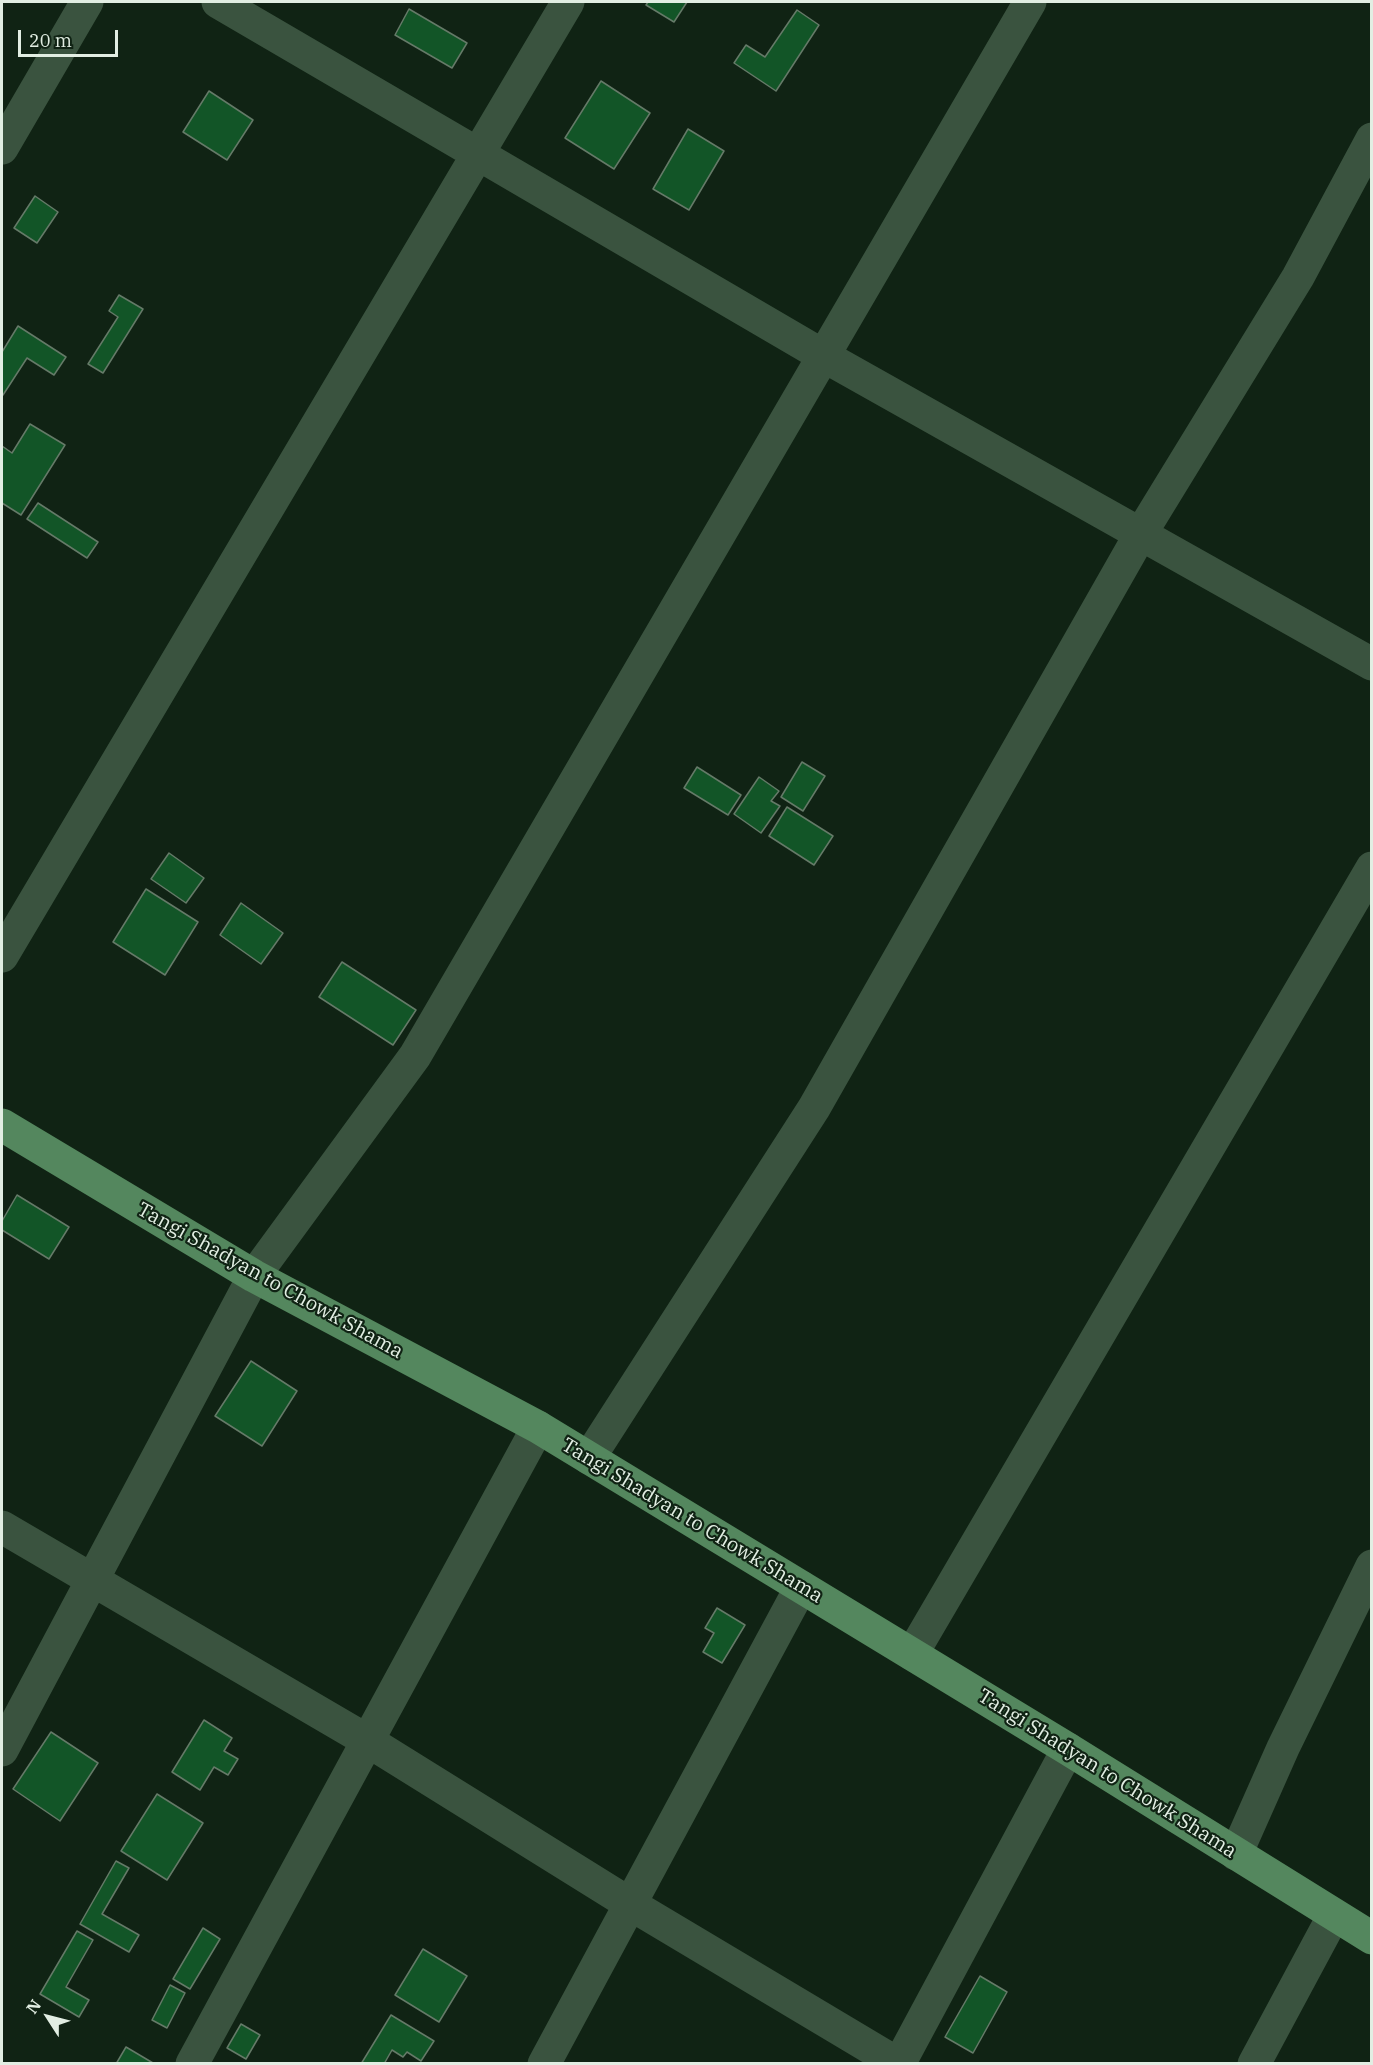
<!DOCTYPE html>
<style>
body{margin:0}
#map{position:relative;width:1373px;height:2065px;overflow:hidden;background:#102314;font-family:"IBM Plex Serif",serif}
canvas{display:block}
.frame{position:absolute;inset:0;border:3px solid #e2eee3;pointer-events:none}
.north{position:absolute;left:18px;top:1987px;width:60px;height:60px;-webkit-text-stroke:4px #102314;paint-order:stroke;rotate:306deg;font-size:16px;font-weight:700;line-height:24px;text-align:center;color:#e2eee3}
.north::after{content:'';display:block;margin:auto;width:21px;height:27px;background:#e2eee3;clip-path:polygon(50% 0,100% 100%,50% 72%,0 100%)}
.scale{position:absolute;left:18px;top:30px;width:100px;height:27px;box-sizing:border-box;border:3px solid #e2eee3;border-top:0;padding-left:8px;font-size:18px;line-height:21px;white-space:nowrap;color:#e2eee3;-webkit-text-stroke:4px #102314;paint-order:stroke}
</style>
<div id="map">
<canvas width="1373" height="2065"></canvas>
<div class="frame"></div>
<div class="north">N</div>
<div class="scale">20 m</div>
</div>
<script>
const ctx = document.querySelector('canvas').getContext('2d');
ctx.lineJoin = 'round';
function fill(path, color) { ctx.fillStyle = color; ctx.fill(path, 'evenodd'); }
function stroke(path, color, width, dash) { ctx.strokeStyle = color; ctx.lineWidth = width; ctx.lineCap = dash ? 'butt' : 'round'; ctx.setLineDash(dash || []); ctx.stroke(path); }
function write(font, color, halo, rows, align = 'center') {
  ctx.font = font + ' "IBM Plex Serif",serif'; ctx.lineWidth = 4.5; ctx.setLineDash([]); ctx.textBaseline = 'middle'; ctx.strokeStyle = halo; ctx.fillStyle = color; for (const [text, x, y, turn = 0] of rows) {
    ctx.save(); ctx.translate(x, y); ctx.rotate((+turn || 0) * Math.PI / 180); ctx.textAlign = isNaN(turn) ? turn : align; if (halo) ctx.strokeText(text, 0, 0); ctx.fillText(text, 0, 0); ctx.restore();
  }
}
const building = new Path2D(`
 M 648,2 L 687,2 L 674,22 L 646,5 Z
 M 409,9 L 467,43 L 452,68 L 395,35 Z
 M 797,10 L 819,25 L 776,91 L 734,63 L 746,45 L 765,57 Z
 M 601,81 L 650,113 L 614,169 L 565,138 Z
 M 209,91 L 253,120 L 227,160 L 183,132 Z
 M 688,129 L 724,151 L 689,210 L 653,189 Z
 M 35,196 L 58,212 L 37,243 L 14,228 Z
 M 119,295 L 143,309 L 103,373 L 88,364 L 118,317 L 109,311 Z
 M 18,326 L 66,357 L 54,375 L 27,358 L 3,395 L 2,394 L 2,352 Z
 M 30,424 L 65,445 L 21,515 L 2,503 L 2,446 L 12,453 Z
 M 38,503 L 98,542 L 87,558 L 27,519 Z
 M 802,762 L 825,776 L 803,811 L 781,797 Z
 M 697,767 L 741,795 L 728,815 L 684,788 Z
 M 759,777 L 779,791 L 771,801 L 780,806 L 761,833 L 734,814 Z
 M 787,807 L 833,836 L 814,865 L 769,836 Z
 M 169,853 L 204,878 L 186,903 L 151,879 Z
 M 146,889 L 198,922 L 165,975 L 113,942 Z
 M 241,903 L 283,933 L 261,964 L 220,935 Z
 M 342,962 L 416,1010 L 393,1045 L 319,997 Z
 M 17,1195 L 69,1227 L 49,1259 L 2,1230 L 2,1221 Z
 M 251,1361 L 297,1391 L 262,1446 L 215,1416 Z
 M 717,1608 L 745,1625 L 722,1663 L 703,1652 L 714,1633 L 705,1628 Z
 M 204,1720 L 232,1738 L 224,1751 L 238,1759 L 228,1775 L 214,1767 L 200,1790 L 172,1772 Z
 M 51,1732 L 98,1763 L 60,1821 L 13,1789 Z
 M 157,1794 L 203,1823 L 167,1880 L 121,1851 Z
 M 116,1861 L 129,1868 L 102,1914 L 139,1935 L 129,1952 L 80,1924 Z
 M 203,1928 L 220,1939 L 190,1989 L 173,1979 Z
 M 77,1931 L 93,1940 L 66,1987 L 89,2000 L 79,2017 L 40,1994 Z
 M 423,1949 L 467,1976 L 439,2022 L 395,1995 Z
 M 980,1976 L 1007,1992 L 973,2053 L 945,2037 Z
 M 170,1985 L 185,1993 L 167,2028 L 152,2020 Z
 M 391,2015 L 434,2041 L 421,2061 L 407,2052 L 403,2057 L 392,2050 L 384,2064 L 361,2064 Z
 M 241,2024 L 260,2035 L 246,2059 L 227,2048 Z
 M 126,2047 L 153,2063 L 153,2064 L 116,2064 Z`);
const street = new Path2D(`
 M 218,2 L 822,355 L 1372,664
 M 2,148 L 87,2
 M 2,956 L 568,2
 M 589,1458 L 814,1108 L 1140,535 L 1298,277 L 1372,139
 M 2,1527 L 368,1741 L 630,1904 L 898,2064
 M 912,1654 L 1372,868
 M 2,1750 L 254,1276 L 415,1056 L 1030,2
 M 1236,1854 L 1283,1748 L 1372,1566
 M 192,2064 L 538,1427
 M 544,2064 L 801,1587
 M 899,2064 L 1068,1749
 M 1254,2064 L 1334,1915`);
const primary = new Path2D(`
 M 2,1125 L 254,1276 L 538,1427 L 1068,1749 L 1372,1938`);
const streetNames = [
 ["Tangi Shadyan to Chowk Shama",270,1281,29],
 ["Tangi Shadyan to Chowk Shama",692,1521,31],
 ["Tangi Shadyan to Chowk Shama",1107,1774,32]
];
fill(building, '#125527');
stroke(building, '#657a68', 1.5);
stroke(street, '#3a533f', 33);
stroke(primary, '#54875e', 33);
write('20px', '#e2eee3', '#102314', streetNames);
</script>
